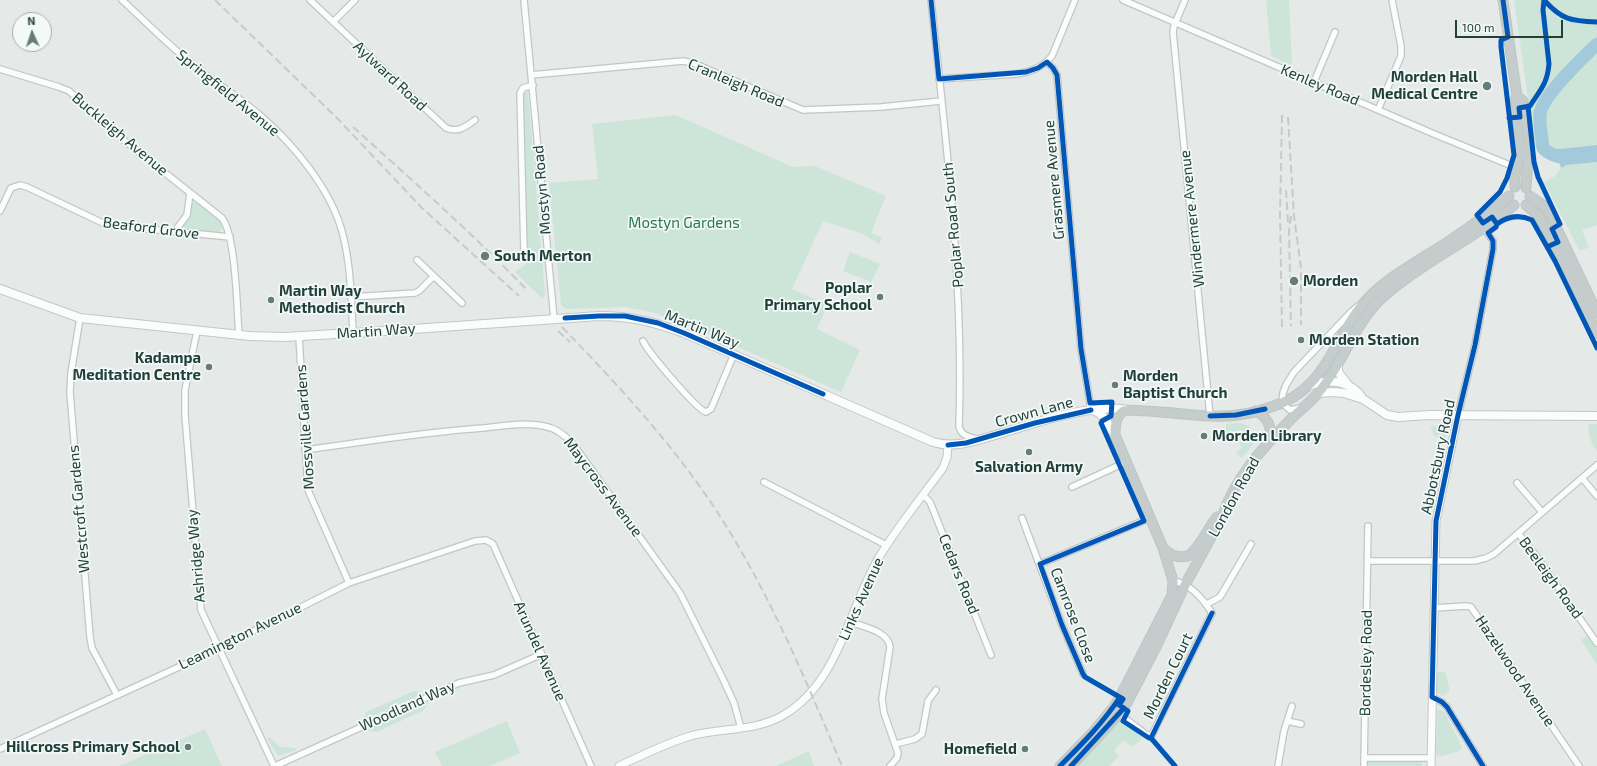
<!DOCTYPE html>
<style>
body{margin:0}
#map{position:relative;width:1597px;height:766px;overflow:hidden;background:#e5eae9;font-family:"Exo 2",sans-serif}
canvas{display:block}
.north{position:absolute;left:12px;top:12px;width:40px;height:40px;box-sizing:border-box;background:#f3f9f7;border:1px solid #9fafac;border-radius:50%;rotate:357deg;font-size:11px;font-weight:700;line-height:16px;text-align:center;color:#21403c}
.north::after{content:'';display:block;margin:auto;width:14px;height:18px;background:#667c79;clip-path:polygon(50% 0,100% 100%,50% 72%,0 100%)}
.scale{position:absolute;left:1455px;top:20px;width:108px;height:18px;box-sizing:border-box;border:2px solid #21403c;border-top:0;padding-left:5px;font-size:12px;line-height:14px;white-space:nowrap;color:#21403c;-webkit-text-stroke:3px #f3f9f7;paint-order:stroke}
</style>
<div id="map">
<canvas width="1597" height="766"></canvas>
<div class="north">N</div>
<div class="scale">100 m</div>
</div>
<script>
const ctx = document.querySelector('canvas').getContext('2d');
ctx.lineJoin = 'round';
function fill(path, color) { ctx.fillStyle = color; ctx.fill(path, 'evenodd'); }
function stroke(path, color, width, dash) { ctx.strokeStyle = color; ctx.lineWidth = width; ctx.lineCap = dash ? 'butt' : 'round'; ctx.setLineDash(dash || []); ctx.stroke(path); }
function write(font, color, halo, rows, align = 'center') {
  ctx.font = font + ' "Exo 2",sans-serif'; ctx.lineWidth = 3.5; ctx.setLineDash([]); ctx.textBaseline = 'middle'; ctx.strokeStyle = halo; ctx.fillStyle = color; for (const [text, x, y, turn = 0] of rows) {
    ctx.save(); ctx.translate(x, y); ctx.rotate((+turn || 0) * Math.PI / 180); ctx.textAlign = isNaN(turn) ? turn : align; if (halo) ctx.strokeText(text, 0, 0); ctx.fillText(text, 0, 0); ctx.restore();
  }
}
const green = new Path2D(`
 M 1266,0 L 1289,0 L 1292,65 L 1271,56 Z
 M 1514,0 L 1597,0 L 1597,145 L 1549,150 L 1535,148 Z
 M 526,91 L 528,93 L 545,294 L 543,299 L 515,272 L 527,263 L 523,96 Z
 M 676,115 L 793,167 L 815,166 L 886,196 L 871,233 L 882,238 L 879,244 L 861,233 L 823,221 L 792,289 L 828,305 L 817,329 L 860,350 L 841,392 L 678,321 L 651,312 L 625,307 L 568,309 L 563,307 L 561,304 L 549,183 L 598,179 L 592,124 Z
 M 1597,162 L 1597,225 L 1582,230 L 1589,248 L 1579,250 L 1544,182 L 1555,176 L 1561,168 L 1567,165 Z
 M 195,202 L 198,202 L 219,219 L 221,222 L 222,228 L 220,232 L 217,233 L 186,229 L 184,228 L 184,224 L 191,214 L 192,203 Z
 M 850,252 L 880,264 L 871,282 L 843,271 Z
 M 1240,423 L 1249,426 L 1251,429 L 1247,431 L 1239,430 L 1237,432 L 1236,437 L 1231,439 L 1228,438 L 1226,432 L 1226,424 Z
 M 1588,424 L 1597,424 L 1597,451 C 1590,443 1589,435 1588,424 Z
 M 1431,426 L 1443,426 L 1446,431 L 1447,443 C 1439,440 1431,435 1431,426 Z
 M 1254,434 L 1253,444 L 1242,458 L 1236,452 L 1242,448 L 1238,441 L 1245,443 L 1251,435 Z
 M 1590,634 L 1597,645 L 1597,665 L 1581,640 Z
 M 1437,672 L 1445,672 L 1450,691 L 1442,696 L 1436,692 Z
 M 414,691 L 426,692 L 361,721 L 366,712 Z
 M 429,701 L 424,710 L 377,732 L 365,730 Z
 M 1437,710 L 1441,710 L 1445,713 L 1462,747 L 1460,751 L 1442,756 L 1436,755 Z
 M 1119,719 L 1144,737 L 1132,747 L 1123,740 L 1114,751 L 1119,756 L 1109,766 L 1075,766 Z
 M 507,721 L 520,753 L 490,766 L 442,766 L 435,752 Z
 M 205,729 L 222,766 L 119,766 Z
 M 269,737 L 281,747 L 296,748 L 297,750 L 278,756 L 267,738 Z
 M 809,751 L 814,766 L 776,766 Z
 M 1368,760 L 1416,761 L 1422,762 L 1422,766 L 1368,766 Z`);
const water = new Path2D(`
 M 1597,145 L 1597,162 L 1567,165 L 1561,168 L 1557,157 L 1549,153 L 1549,150 Z`);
const river = new Path2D(`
 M 1597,44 C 1583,58 1542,95 1540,114 C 1539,125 1542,137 1543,148 C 1557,163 1579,156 1597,154`);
const minor = new Path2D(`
 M 122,0 C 146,22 170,47 196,67 C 218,85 242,99 263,118 C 294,145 329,188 341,228 C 351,261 351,298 353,333
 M 310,0 L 446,128 C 458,133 465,127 475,120
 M 524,0 L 554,319
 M 931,0 C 946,141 964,283 959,426 C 961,436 969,437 977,439
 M 1123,0 L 1434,134 L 1517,168
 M 1185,0 L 1174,26 L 1173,32 L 1210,416
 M 333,22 L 355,0
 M 1047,62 L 1053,68 L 1057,75 L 1081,349 L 1090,403 L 1090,410
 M 0,69 L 59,87 L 69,91 L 121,138 L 222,218 C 236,236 237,310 239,336
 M 531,75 L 683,61 L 693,63 L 803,110 L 881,107 L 941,101
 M 939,79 L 1016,74 C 1030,72 1042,68 1052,56 L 1075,0
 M 1314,82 L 1335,32
 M 1378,110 L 1401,56 L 1401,46 L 1392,0
 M 0,211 L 11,188 L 20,185 L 27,187 L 107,225 L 230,237
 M 175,231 L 187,215 L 190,193
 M 519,257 L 524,253 L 520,93 L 523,88 L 533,85
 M 417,260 L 462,303
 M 351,297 L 415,293 L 419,291 L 434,276
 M 80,318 L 71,373 L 70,392 L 90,637 L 92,648 L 117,695
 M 197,331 L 185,390 L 185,415 L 201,610 L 274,766
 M 299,336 L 308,490 L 349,583
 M 643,341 C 648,352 697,410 706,412 L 711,409 L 734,354
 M 1300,408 L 1290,410 L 1282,403 L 1283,393 L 1286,385 L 1294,372 L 1352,311 L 1358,306
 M 1458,415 L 1475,345 L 1493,249 L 1493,241 L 1484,228
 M 305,450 C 364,442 423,432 483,428 C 502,426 525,422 544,426 C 556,428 566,436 574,445 L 680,593 L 723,679 L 734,703 L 741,728
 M 1582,478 L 1597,496
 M 764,482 L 886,545
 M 1517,483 L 1542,512
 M 1072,487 L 1126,462
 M 923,495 L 930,502 L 991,655
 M 1022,518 L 1062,625 L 1083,674
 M 1518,533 L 1537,557 L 1597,643
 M 1368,561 L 1474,561 L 1486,558 L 1494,554 L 1597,465
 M 1040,564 L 1150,518
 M 1207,604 L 1220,597 L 1251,544
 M 1434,608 L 1466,606 L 1471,607 L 1579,766
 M 851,622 C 864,627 888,631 890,647 L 882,699 L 884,713 L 898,753 L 897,758 L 890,766
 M 1432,697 L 1442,702 L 1447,707 L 1483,766
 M 1119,714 L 1147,735 L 1152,735 L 1212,613 C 1203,599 1190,583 1173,581
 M 1287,721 L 1301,724
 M 896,744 L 915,739 L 922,734 L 928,701 L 936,690
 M 0,749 L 218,649 L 349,583 L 475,541 L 486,540 L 493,544 L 591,766
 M 1364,758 L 1431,758
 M 275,766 L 459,683 L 494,675 L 542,654
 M 1278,766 L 1284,731 L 1292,706
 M 1364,766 L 1368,526`);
const tertiary = new Path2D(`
 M 619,766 C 643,755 668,742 694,735 C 724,728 755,731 782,716 C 839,684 848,610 878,559 C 897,527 921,498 943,468 L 947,457 L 948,445
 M 1431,766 L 1436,521 L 1458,415`);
const secondary = new Path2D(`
 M 0,289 L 80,318 L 250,336 L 284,337 L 370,332 L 599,316 C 631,316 654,322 684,333 L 933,442 C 955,449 977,440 999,434 C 1034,423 1092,403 1128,410
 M 1338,363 L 1338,372 L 1348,385
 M 1309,386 C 1328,378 1351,380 1363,399
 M 1318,393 L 1333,392 L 1344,393 L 1363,399 L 1387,415 L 1398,417 L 1429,415 L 1597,416
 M 1092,410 C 1106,414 1108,425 1115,435`);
const trunk = new Path2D(`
 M 1503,0 L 1517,96 L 1514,102 L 1520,152 L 1515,177 L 1515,187
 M 1517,96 L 1523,101 L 1529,146 L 1526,188
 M 1530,196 L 1544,206 L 1551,216 L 1597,313
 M 1526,205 L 1539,216 L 1546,228 L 1597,333
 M 1255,411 C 1267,416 1272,426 1270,439
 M 1163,548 C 1171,556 1178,558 1188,556 C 1201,547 1207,529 1217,517
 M 1060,766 L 1094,731 L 1113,708 L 1120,697 L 1172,595 L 1173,581 L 1163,548 L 1115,435 C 1115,427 1115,416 1124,411 C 1131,408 1197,416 1211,416 C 1231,417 1252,414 1271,407 C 1330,389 1332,336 1369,297 C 1391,275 1420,260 1446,243 C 1468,229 1489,213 1509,196
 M 1071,766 L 1119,714 L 1127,703 L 1157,645 L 1185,585 L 1222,517 C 1234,479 1263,447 1291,419 C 1300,410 1311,402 1319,392 C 1344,362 1353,325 1383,297 C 1423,262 1474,239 1514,205`);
const rail = new Path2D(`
 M 215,0 L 337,118 L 422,208 L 519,296
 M 1282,115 L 1280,214 L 1282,327
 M 1288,117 L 1294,216 L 1301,268 L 1301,325
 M 353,127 C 412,180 472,233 527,290
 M 1286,190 L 1288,222
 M 1291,216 L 1289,230 L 1291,326
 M 562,327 C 617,384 670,441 714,507 C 768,589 804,676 842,766
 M 558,331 L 570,342`);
const cycleway = new Path2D(`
 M 931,0 L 939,79 L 1026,72 L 1038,68 L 1047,62 L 1053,68 L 1057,75 L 1081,349 L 1090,403 L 1112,402 L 1111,416 L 1102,421 L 1101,423 L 1144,521 L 1040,564 L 1062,625 L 1083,674 L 1085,677 L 1123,699 L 1119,705 L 1128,711 L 1123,721 L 1149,738 L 1151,738 L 1175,766
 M 1544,0 C 1562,20 1571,21 1597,22
 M 1528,106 L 1534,162 L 1538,177 L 1560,224 L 1552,229 L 1558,242 L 1547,247
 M 1509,118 L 1520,117 L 1519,108 L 1530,106 C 1540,90 1547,85 1549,64 L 1543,10 L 1544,0
 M 1497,224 L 1492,217 L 1483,223 L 1477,215 L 1500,192 L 1507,178 L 1514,155 L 1501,47 L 1501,40 L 1508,37 L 1503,0
 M 565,318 L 599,316 L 625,316 L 658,323 L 684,333 L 823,394
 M 1210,416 L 1236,415 L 1265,409
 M 948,445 L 966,443 L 1035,423 L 1091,410
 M 1151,738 L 1212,613
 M 1060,766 C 1082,744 1103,723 1120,697
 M 1071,766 L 1124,708
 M 1483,766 L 1447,707 L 1442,702 L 1432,697 L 1436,521 L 1458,415 L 1475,345 L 1493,249 L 1493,241 L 1488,233 L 1496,227 L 1497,224 C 1508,216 1519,214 1532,220 L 1555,261 L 1597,348`);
const markers = [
 [1487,86,5,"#667c79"],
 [485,256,5,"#667c79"],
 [1294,281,5,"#667c79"],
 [880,297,4,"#667c79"],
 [271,300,4,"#667c79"],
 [1301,340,4,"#667c79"],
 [209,367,4,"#667c79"],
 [1115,385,4,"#667c79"],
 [1204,436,4,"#667c79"],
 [1029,452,4,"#667c79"],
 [188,747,4,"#667c79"],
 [1025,749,4,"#667c79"]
];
const streetNames = [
 ["Aylward Road",390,76,43],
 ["Cranleigh Road",736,83,23],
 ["Kenley Road",1320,85,23],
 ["Springfield Avenue",228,93,39],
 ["Buckleigh Avenue",120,134,40],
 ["Grasmere Avenue",1054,180,-95],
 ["Mostyn Road",542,190,-95],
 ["Windermere Avenue",1192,219,-96],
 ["Poplar Road South",953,225,-95],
 ["Beaford Grove",151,228,7],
 ["Martin Way",702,329,22],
 ["Martin Way",376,331,-4],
 ["Crown Lane",1034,412,-15],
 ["Mossville Gardens",305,427,-94],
 ["Abbotsbury Road",1438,457,-78],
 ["Maycross Avenue",603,487,53],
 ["London Road",1234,497,-61],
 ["Westcroft Gardens",79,509,-95],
 ["Ashridge Way",196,556,-95],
 ["Cedars Road",959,574,68],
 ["Beeleigh Road",1551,578,54],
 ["Links Avenue",861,599,-66],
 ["Camrose Close",1073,615,69],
 ["Leamington Avenue",240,636,-26],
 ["Arundel Avenue",540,651,66],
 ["Bordesley Road",1366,663,-89],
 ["Hazelwood Avenue",1515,671,56],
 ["Morden Court",1168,676,-64],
 ["Woodland Way",407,706,-24]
];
const poiNames = [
 ["Morden Hall",1478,77,"right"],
 ["Medical Centre",1478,94,"right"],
 ["South Merton",494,256],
 ["Morden",1303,281],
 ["Poplar",872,288,"right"],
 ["Primary School",872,305,"right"],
 ["Martin Way",279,291],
 ["Methodist Church",279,308],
 ["Morden Station",1309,340],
 ["Kadampa",201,358,"right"],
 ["Meditation Centre",201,375,"right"],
 ["Morden",1123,376],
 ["Baptist Church",1123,393],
 ["Morden Library",1212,436],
 ["Salvation Army",1029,467,"center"],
 ["Hillcross Primary School",180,747,"right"],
 ["Homefield",1017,749,"right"]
];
const parkNames = [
 ["Mostyn Gardens",684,223]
];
fill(green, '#cde4d8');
fill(water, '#a3cadb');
stroke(river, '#a3cadb', 13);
stroke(minor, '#c2c7c6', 8);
stroke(tertiary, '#c2c7c6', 9);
stroke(secondary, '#c0c8c6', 10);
stroke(trunk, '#bcc7c5', 11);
stroke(minor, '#fbfcfc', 5.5);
stroke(tertiary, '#fbfcfc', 7);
stroke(secondary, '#fbfcfc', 8);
stroke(trunk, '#c4cccc', 9);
stroke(rail, '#c6cbca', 2, [8, 4]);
stroke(cycleway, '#0057b8', 5);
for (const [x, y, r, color] of markers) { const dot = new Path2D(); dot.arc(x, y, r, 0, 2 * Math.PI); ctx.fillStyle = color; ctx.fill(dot); stroke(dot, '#f3f9f7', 1.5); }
write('15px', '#21403c', '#f3f9f7', streetNames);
write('bold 15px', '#21403c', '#f3f9f7', poiNames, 'left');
write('15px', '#297954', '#f3f9f7', parkNames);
</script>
